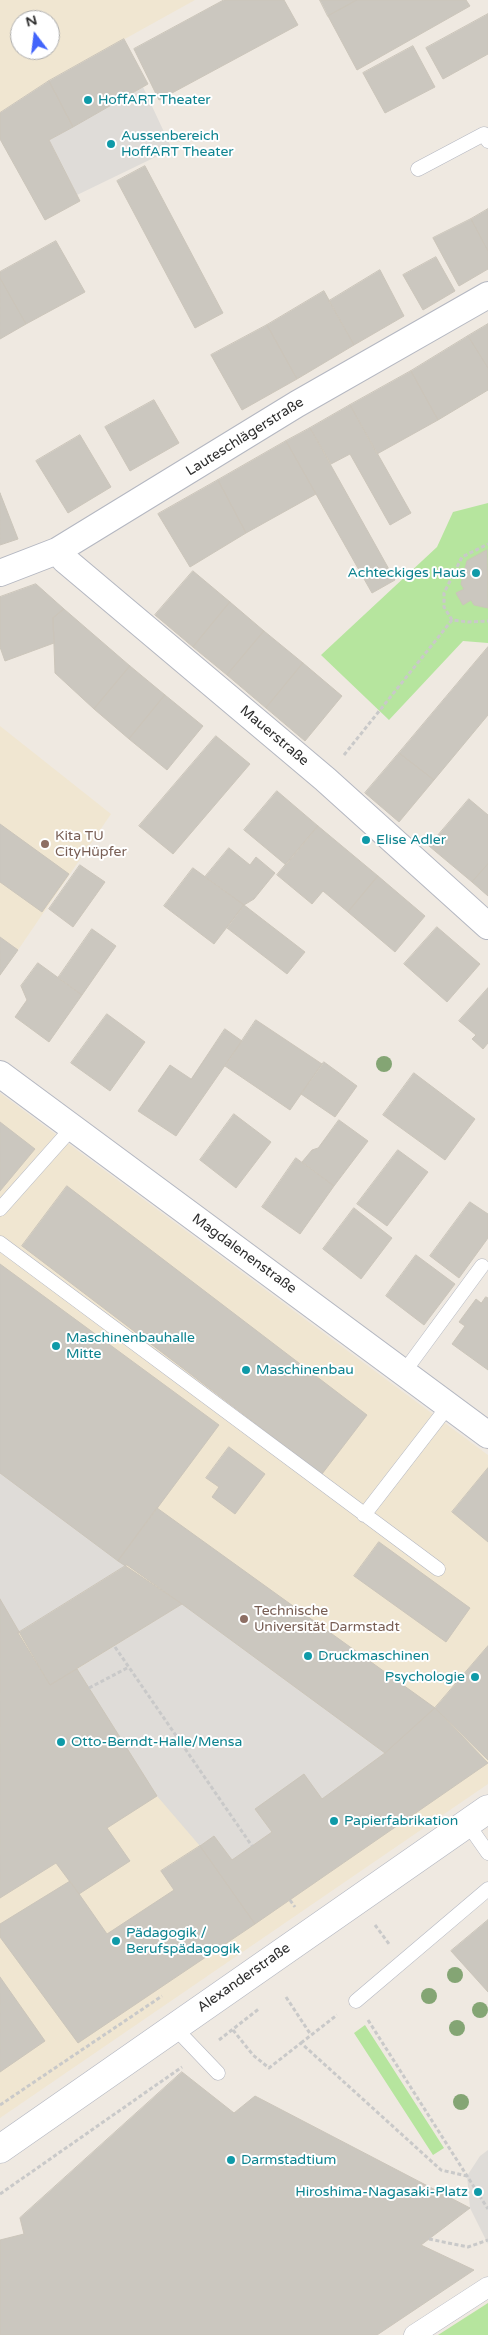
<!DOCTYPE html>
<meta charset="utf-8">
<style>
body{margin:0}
#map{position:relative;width:488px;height:2335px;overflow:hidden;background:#efe9e1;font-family:"Varela Round",sans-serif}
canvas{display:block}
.north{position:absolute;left:10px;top:10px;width:50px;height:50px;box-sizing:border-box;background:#fff;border:1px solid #ababab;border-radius:50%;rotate:345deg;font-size:14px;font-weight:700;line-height:20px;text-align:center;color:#2e2e2e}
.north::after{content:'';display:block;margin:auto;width:18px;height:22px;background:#4264fb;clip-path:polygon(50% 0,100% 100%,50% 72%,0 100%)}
</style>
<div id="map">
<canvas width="488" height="2335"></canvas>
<div class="north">N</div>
</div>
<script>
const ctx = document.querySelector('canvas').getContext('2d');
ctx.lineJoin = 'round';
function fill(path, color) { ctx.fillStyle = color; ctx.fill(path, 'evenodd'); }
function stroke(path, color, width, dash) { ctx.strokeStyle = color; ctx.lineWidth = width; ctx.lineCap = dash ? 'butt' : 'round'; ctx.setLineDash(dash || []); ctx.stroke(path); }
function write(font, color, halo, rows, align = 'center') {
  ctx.font = font + ' "Varela Round",sans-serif'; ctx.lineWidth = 4; ctx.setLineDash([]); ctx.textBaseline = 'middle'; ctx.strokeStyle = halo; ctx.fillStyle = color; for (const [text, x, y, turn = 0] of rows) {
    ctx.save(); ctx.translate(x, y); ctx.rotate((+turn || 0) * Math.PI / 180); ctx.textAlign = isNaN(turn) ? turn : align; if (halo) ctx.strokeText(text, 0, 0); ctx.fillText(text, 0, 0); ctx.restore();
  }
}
const education = new Path2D(`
 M 0,0 L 195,0 L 49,81 L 0,113 ZM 20,20 L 50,20 L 50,50 L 20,50 Z
 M 0,726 L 111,814 L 18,950 L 0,937 Z
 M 0,1093 L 488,1455 L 488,1784 L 0,2118 Z`);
const green = new Path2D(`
 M 488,503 L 488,643 L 463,641 L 389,720 L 321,655 L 437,547 L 453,512 Z
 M 365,2025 L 444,2148 L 433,2155 L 354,2033 Z
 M 488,2303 L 488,2335 L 438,2335 Z`);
const plaza = new Path2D(`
 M 143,87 L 172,149 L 77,195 L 49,140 Z
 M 0,1473 L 127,1565 L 18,1633 L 0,1599 Z
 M 182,1604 L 385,1753 L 322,1799 L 304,1775 L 256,1810 L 272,1832 L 232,1860 L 214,1836 L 200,1846 L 157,1796 L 77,1669 Z
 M 488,2150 L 488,2244 L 470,2208 L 467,2176 L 480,2156 Z`);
const building = new Path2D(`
 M 224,0 L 284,0 L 298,25 L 159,100 L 134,49 Z
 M 320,0 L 357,0 L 328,16 Z
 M 357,0 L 466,0 L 470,6 L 357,70 L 328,16 Z
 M 488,14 L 488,54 L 443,79 L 426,48 Z
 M 124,39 L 148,84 L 73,127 L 49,81 Z
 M 413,46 L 435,87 L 385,113 L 363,73 Z
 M 49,81 L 73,127 L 49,140 L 80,201 L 45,220 L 0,139 L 0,113 Z
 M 145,166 L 223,313 L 195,328 L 117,181 Z
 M 488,209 L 488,251 L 471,219 Z
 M 471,219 L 488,251 L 488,269 L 459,286 L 433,238 Z
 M 56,241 L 85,292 L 26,324 L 0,278 L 0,272 Z
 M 436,257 L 455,291 L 423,310 L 403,275 Z
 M 380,270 L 404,316 L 354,345 L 329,301 Z
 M 0,278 L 26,324 L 0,339 Z
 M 324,291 L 354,345 L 297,379 L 267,325 Z
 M 488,324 L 488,368 L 468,336 Z
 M 267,325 L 297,379 L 242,410 L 211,355 Z
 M 468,336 L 488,368 L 488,390 L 438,420 L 411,371 Z
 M 411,371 L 438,420 L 377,454 L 350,405 Z
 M 154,400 L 179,443 L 130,471 L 105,427 Z
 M 350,405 L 411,513 L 390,525 L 350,454 L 331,464 L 310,428 Z
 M 310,428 L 395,580 L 372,593 L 286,441 Z
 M 80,435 L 111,487 L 68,513 L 36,461 Z
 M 286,441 L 316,494 L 246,533 L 218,480 Z
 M 218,480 L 246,533 L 190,567 L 158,514 Z
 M 0,493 L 18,539 L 0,545 Z
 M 487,550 L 488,608 L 474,605 L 471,600 L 463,605 L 456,593 L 464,589 L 461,584 L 467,561 Z
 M 193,571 L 230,602 L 193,647 L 155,615 Z
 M 36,584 L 64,609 L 53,618 L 54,643 L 5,661 L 0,647 L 0,597 Z
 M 230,602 L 264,631 L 227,675 L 193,647 Z
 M 64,609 L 130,666 L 94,709 L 55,673 L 53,618 Z
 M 264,631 L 303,663 L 266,708 L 227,675 Z
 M 488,647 L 488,715 L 434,780 L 399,753 Z
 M 303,663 L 342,696 L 305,741 L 266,708 Z
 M 130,666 L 165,695 L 129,739 L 94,709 Z
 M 165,695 L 203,726 L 167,770 L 129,739 Z
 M 216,736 L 250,764 L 173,854 L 139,826 Z
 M 399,753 L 434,780 L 399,822 L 365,793 Z
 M 277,791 L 318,826 L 286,865 L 244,830 Z
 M 469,799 L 488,815 L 488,864 L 472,882 L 429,846 Z
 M 0,824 L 69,874 L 42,912 L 0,882 Z
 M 318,826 L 378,876 L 348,912 L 323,891 L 312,904 L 277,875 Z
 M 229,848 L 250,865 L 256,857 L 275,873 L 254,899 L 244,905 L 205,877 Z
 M 488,864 L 488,896 L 472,882 Z
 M 80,865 L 105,882 L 73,927 L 49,909 Z
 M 193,868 L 244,905 L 214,944 L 164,906 Z
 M 378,876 L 425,916 L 395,952 L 348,912 Z
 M 244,905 L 305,952 L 287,974 L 227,928 Z
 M 437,927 L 480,964 L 447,1002 L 404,964 Z
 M 92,929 L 116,946 L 82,995 L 58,978 Z
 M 0,937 L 18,950 L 0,975 Z
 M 38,963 L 82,995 L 49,1042 L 15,1017 L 27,1000 L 21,986 Z
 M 488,988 L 488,1043 L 483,1049 L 472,1039 L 476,1035 L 459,1021 Z
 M 107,1014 L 145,1042 L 110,1091 L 71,1063 Z
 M 256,1020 L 322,1064 L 290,1110 L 225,1066 Z
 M 225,1029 L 242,1041 L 176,1136 L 138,1111 L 170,1065 L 191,1079 Z
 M 324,1062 L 357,1086 L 335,1117 L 301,1094 Z
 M 414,1073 L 475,1119 L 445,1160 L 383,1115 Z
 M 234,1114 L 271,1142 L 236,1188 L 200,1160 Z
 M 339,1120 L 368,1141 L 334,1186 L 302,1162 L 312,1150 L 318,1148 Z
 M 0,1122 L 35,1149 L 0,1191 Z
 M 398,1150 L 428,1172 L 387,1226 L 357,1204 Z
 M 296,1158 L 334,1186 L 300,1234 L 262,1207 Z
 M 67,1186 L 367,1415 L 322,1474 L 22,1246 Z
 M 470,1202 L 488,1214 L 488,1238 L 459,1278 L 430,1256 Z
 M 354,1208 L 392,1238 L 361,1279 L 323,1249 Z
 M 416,1255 L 455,1284 L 424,1325 L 386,1296 Z
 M 0,1264 L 219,1425 L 118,1561 L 0,1473 Z
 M 486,1297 L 488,1298 L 488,1370 L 452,1344 L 465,1326 L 459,1322 L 476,1299 L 481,1303 Z
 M 229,1447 L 265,1474 L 235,1514 L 212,1497 L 219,1487 L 206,1478 Z
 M 488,1468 L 488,1542 L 452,1512 Z
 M 157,1508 L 275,1593 L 435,1708 L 385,1753 L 182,1604 L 118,1561 Z
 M 379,1542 L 470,1608 L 446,1642 L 354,1576 Z
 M 127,1565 L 182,1604 L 50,1685 L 18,1633 Z
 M 0,1599 L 50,1685 L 77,1669 L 157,1796 L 107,1828 L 130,1861 L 79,1894 L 56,1863 L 0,1898 Z
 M 488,1646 L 488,1760 L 435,1708 Z
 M 435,1708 L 488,1763 L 255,1924 L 200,1846 L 214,1836 L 232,1860 L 272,1832 L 255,1809 L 304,1774 L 322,1799 L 385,1753 Z
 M 200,1846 L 255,1924 L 78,2043 L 0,1937 L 0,1924 L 70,1881 L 107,1934 L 174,1890 L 161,1871 Z
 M 488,1920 L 488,1992 L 451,1951 Z
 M 0,1977 L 45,2041 L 0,2072 Z
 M 182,2072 L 234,2113 L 255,2096 L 470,2208 L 421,2245 L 474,2270 L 377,2335 L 0,2335 L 0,2240 L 24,2234 L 20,2218 Z`);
const path = new Path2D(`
 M 452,620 L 444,607 L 444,593 L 462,557 L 488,544
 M 344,755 L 452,620 L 468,622 L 488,621
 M 115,1647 L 252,1846
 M 89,1688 L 129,1667
 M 290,1900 L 295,1907
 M 375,1925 L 389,1944
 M 286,1997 L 311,2035
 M 368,2020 L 488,2209
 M 233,2030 L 253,2055 L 269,2068 L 301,2043 L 441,2170 L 467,2176
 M 219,2040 L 260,2008
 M 301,2043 L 337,2015
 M 0,2105 L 162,1996
 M 0,2194 L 182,2067
 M 429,2239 L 468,2247 L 488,2240`);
const service = new Path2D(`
 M 418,169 L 484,134 L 488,141
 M 0,1209 L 72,1128
 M 0,1243 L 438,1569
 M 404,1372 L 482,1266
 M 364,1515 L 449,1405
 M 467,1823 L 488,1853
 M 356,2001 L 488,1889
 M 174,2027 L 218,2073`);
const pedestrian = new Path2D(`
 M 414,2335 L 488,2287`);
const minor = new Path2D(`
 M 57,551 L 65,560 L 325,779 L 488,926
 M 0,573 L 57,551 L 297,404 L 488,295
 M 0,1074 L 488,1435`);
const secondary = new Path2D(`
 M 0,2149 L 488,1809`);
const trees = [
 [384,1064],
 [455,1975],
 [429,1996],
 [480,2010],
 [457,2028],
 [461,2102]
];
const markers = [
 [88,100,5,"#0f9aa8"],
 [111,144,5,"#0f9aa8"],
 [476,573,5,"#0f9aa8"],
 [366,840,5,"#0f9aa8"],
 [45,844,5,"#8d6e63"],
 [56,1346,5,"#0f9aa8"],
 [246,1370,5,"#0f9aa8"],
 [244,1619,5,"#8d6e63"],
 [308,1656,5,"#0f9aa8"],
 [475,1677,5,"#0f9aa8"],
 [61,1742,5,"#0f9aa8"],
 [334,1821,5,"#0f9aa8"],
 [116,1941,5,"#0f9aa8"],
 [231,2160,5,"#0f9aa8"],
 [478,2192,5,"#0f9aa8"]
];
const cultureNames = [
 ["HoffART Theater",98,100],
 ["Aussenbereich",121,136],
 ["HoffART Theater",121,152],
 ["Achteckiges Haus",466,573,"right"],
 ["Elise Adler",376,840],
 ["Maschinenbauhalle",66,1338],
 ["Mitte",66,1354],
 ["Maschinenbau",256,1370],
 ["Druckmaschinen",318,1656],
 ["Psychologie",465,1677,"right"],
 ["Otto-Berndt-Halle/Mensa",71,1742],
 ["Papierfabrikation",344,1821],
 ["Pädagogik /",126,1933],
 ["Berufspädagogik",126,1949],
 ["Darmstadtium",241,2160],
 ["Hiroshima-Nagasaki-Platz",468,2192,"right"]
];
const streetNames = [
 ["Lauteschlägerstraße",245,437,-32],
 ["Mauerstraße",274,736,40],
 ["Magdalenenstraße",244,1254,36],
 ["Alexanderstraße",244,1978,-35]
];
const educationNames = [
 ["Kita TU",55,836],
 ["CityHüpfer",55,852],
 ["Technische",254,1611],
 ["Universität Darmstadt",254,1627]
];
fill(education, '#f0e6d1');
fill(green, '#b6e59e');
fill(plaza, '#dfdcd8');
fill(building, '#cbc7bf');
stroke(building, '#cbc5ba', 1);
stroke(service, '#b4b7c1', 15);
stroke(pedestrian, '#b4b7c1', 21);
stroke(minor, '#b4b7c1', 28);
stroke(secondary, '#b4b7c1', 29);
stroke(path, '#c9c9c9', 3, [4, 2.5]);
stroke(service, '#fff', 14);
stroke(pedestrian, '#fff', 20);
stroke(minor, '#fff', 26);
stroke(secondary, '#fff', 28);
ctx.fillStyle = '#84a574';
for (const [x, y] of trees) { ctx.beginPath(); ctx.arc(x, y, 8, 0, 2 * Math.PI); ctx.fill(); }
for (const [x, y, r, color] of markers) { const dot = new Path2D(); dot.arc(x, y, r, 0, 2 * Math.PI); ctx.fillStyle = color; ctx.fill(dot); stroke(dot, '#fff', 2); }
write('14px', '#0d838f', '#fff', cultureNames, 'left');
write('14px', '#2e2e2e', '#fff', streetNames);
write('14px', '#785e54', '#fff', educationNames, 'left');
</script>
